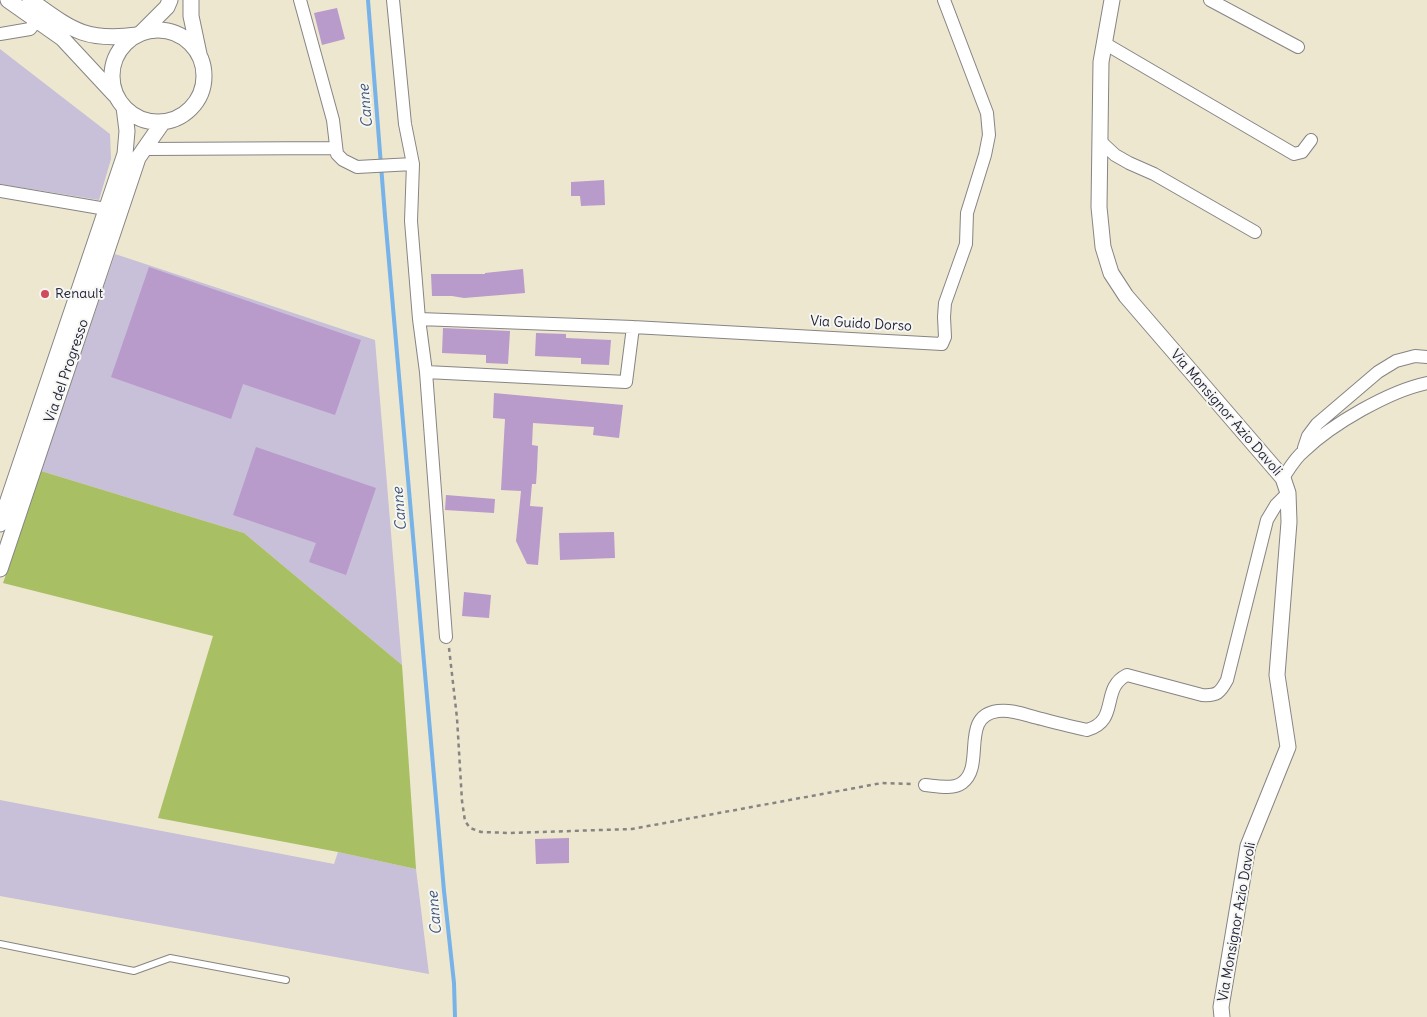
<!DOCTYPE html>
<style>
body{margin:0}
canvas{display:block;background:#ece7ce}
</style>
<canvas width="1427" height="1017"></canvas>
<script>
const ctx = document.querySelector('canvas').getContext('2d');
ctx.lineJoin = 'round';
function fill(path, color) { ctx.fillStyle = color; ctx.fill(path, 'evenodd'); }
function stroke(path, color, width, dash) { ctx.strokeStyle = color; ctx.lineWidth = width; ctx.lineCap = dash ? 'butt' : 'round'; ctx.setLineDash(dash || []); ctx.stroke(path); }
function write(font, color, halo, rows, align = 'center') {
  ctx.font = font + ' Delius,sans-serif'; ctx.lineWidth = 4; ctx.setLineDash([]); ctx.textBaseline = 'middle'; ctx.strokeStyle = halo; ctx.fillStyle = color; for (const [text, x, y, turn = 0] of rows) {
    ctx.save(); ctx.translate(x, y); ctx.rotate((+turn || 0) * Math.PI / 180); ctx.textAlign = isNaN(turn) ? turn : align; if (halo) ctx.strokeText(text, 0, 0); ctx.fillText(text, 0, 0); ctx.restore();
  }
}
const industrial = new Path2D(`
 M 0,49 L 110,134 L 111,159 L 99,200 L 0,184 Z
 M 115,254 L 375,340 L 402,665 L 244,533 L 41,471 Z
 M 0,800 L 334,864 L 338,852 L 416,869 L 429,974 L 0,896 Z`);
const green = new Path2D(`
 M 41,471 L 244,533 L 402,665 L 416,869 L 338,852 L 158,818 L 213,636 L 3,583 Z`);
const stream = new Path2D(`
 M 368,0 L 385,216 L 444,891 L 454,983 L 455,1017`);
const building = new Path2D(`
 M 337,8 L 345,39 L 322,45 L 314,13 Z
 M 604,180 L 605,205 L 581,206 L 580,196 L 571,196 L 571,182 Z
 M 149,267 L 361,340 L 335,415 L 243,384 L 231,419 L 111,377 Z
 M 523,269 L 525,293 L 464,298 L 452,296 L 432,296 L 431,274 L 485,274 L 485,273 Z
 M 443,328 L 510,331 L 508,364 L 486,363 L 486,355 L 442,353 Z
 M 536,333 L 566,334 L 566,338 L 611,340 L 609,365 L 581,364 L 581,358 L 535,356 Z
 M 494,393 L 623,405 L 619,438 L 593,435 L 594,427 L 533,423 L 532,445 L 538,446 L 537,469 L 536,484 L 532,484 L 530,506 L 543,507 L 538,565 L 527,564 L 516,541 L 521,491 L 501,490 L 505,419 L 493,418 Z
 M 256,447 L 376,488 L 346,575 L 309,562 L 316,543 L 233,515 Z
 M 446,495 L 495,499 L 494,513 L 445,510 Z
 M 614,532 L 615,558 L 560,560 L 559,533 Z
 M 464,592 L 491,595 L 489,618 L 462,616 Z
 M 569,838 L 569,863 L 536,864 L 535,839 Z`);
const path = new Path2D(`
 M 449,648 L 457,718 L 462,801 L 465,821 L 470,828 L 481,832 L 510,833 L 632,829 L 882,783 L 914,784`);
const service = new Path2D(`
 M 0,944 L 134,971 L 170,958 L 286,980`);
const minor = new Path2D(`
 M 300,0 L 333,120 L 337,154 L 343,160 L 357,167 L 413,164
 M 393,0 L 405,124 L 413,164 L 411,221 L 419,319 L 426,372 L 446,637
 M 1210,0 L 1298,47
 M 0,34 L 30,29 L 37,20
 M 1104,43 L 1294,154 L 1302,152 L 1311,140
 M 1100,141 L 1115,155 L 1129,163 L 1154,174 L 1255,232
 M 145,149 L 336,148
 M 0,191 L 106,209
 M 419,319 L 633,327 L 942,344 L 945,337 L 944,317 L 945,303 L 966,244 L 967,213 L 985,155 L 989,135 L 987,113 L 944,0
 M 426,372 L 626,382 L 633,327
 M 1304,448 L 1308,436 L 1317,424 L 1378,372 L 1396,361 L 1415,356 L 1427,357
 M 1283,478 C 1289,469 1295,458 1304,451 C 1332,424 1389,391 1427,383
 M 925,785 C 936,786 953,790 962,783 C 986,766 959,716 998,711 C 1013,709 1028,716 1042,719 C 1057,723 1072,727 1087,730 C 1120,721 1100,688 1127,675 L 1202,695 C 1217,696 1220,693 1227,680 L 1267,520 L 1276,505 L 1288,493`);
const tertiary = new Path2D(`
 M 8,0 L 62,38 L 115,95
 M 30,0 C 71,29 84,42 137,35
 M 191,0 L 191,16 L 199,54
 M 1112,0 L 1101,62 L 1099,207 L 1103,247 L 1111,273 L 1126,296 L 1283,478 L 1288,493 L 1289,522 L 1277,675 L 1288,747 L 1248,846 L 1221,1007 L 1222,1017
 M112 76a46 46 0 1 1 92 0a46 46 0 1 1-92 0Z
 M 141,33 L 167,7 L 170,0
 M 0,524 L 125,154 L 127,131 L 124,107
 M 0,569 L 138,158 L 163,122`);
const markers = [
 [45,294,5,"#d1495b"]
];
const poiNames = [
 ["Renault",55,294]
];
const streetNames = [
 ["Via Guido Dorso",861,324,3],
 ["Via del Progresso",67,371,-71],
 ["Via Monsignor Azio Davoli",1226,413,49],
 ["Via Monsignor Azio Davoli",1237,922,-80]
];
const waterNames = [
 ["Canne",366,106,-95],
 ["Canne",400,509,-95],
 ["Canne",435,913,-95]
];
fill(industrial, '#c8bfd8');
fill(green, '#a8bf64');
stroke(stream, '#77b3e8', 4);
fill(building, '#b89acb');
stroke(service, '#878484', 8);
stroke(minor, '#878484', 14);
stroke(tertiary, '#878484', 17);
stroke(path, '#878484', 2.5, [4, 4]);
stroke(service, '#fff', 6);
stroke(minor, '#fff', 12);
stroke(tertiary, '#fff', 15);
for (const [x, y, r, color] of markers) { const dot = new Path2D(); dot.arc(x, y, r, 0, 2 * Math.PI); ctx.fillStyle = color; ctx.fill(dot); stroke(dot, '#f6f6f2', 2); }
write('14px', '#22223b', '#f6f6f2', poiNames, 'left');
write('14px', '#22223b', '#f6f6f2', streetNames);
write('italic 15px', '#405578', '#f6f6f2', waterNames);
</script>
